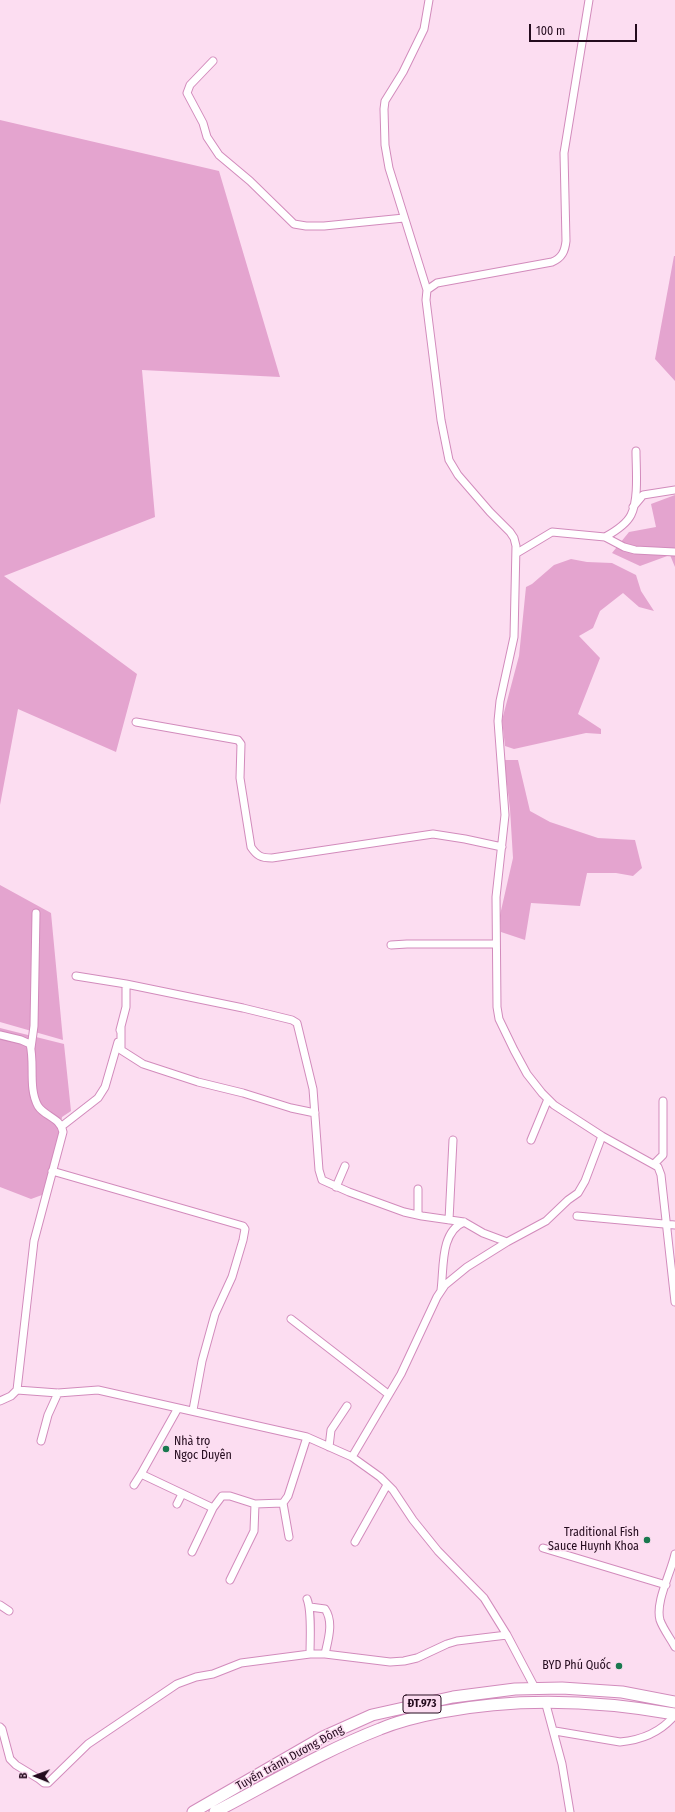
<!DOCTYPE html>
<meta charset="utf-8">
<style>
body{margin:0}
#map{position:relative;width:675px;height:1812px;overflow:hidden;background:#fcddf1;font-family:"Fira Sans Condensed",sans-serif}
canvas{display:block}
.north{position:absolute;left:16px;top:1756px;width:40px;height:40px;-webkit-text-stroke:3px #fcddf1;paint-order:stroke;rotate:271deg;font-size:11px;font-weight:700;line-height:16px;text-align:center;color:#240b1e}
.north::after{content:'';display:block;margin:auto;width:14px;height:18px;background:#240b1e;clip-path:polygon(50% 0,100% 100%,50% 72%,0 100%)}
.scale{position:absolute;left:529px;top:24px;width:108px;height:18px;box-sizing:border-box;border:2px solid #240b1e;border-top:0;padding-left:5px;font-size:12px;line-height:14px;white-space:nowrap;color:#240b1e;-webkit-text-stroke:3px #fcddf1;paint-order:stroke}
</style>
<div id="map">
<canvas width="675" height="1812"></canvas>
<div class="north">B</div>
<div class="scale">100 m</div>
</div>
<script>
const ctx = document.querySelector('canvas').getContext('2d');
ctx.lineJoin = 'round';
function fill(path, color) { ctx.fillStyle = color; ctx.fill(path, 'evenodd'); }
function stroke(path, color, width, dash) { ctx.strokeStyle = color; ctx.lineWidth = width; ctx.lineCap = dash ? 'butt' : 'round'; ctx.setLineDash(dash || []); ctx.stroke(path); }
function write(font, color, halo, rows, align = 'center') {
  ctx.font = font + ' "Fira Sans Condensed",sans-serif'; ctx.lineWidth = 3; ctx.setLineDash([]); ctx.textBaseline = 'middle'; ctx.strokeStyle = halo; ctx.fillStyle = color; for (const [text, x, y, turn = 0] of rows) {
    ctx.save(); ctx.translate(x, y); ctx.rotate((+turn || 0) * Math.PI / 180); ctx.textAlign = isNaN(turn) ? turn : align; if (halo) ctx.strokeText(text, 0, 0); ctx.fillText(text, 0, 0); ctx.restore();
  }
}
const green = new Path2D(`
 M 0,120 L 219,171 L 280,377 L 142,370 L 155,517 L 4,576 L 137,674 L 116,752 L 18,709 L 0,805 Z
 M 674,256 L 675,256 L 675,381 L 655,359 Z
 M 675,495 L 675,567 L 670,555 L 640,566 L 612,553 L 629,532 L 656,527 L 651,504 Z
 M 571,559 L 587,562 L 612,563 L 636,575 L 641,591 L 654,611 L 639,607 L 623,593 L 600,611 L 593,628 L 579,636 L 600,658 L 578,714 L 601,729 L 601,734 L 586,733 L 514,749 L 505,746 L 502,720 L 519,656 L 526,587 L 532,584 L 554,565 Z
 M 504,760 L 518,760 L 530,811 L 550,822 L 598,838 L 635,840 L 642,868 L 633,876 L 616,873 L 587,873 L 580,906 L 531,903 L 525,940 L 501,932 L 500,915 L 513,858 L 510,809 Z
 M 0,885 L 51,913 L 63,1040 L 0,1022 Z
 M 0,1028 L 64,1044 L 71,1111 L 62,1117 L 60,1132 L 42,1195 L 31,1199 L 0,1187 Z`);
const minor = new Path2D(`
 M 589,0 L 564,153 L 566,241 C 565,251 562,258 552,262 L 437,283 L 427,290 L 426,300 L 441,420 L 449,460 L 458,475 L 490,512 L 510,532 L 514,538 L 516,546 L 514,637 L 500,701 L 498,721 L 505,815 L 496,897 L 497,1007 L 499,1019 L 514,1050 L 527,1074 L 542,1093 L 554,1105 L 602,1136 L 658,1167 L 661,1175 L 675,1302
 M 213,61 L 190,85 L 187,93 L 203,123 L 207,137 L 219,155 L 250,181 L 294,224 L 306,226 L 324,226 L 404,218
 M 427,290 L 389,168 L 385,145 L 384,109 L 385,101 L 403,72 L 424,29 L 429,0
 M 633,507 L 643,495 L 675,490
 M 605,537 C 614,532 626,525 631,515 C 639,499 636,469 636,451
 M 517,553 L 552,532 L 605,537 L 624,547 L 635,550 L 675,552
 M 136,722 L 238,740 L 241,744 L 240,778 L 251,847 C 257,856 261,858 272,858 L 433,834 L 465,839 L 502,847
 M 391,945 L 407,944 L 495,944
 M 76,976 L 126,984 L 126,1007 L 120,1030
 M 126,984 L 243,1008 L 292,1020 L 297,1023 L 313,1089 L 319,1170 L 322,1180 L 349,1192 L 404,1212 L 422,1216 L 464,1222 L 483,1233 L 507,1242
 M 121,1027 L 121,1050 L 143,1064 L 198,1082 L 243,1093 L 291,1108 L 315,1113
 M 0,1035 L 21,1040 L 30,1044 C 35,1064 28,1088 38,1106 C 45,1117 60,1117 63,1132 L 34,1241 L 17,1390
 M 31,1048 L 34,1026 L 36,913
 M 62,1126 L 98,1098 L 105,1087 L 118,1042
 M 531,1140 L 548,1099
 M 654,1164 L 663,1155 L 663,1101
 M 52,1171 L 243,1226 L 245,1229 L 243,1240 L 232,1277 L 215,1314 L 202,1361 L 193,1410
 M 336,1187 L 345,1166
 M 418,1215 L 418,1189
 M 577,1216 L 675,1225
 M 449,1220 L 453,1140
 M 441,1290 C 444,1268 440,1232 464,1222
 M 291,1319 L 388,1394
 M 0,1401 L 11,1396 L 17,1390 L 58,1393 L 98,1390 L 307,1437 L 352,1457 L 380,1477 L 393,1490 L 413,1520 L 438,1551 L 484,1598 L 507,1635 L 535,1688
 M 178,1408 L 141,1474 L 213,1508
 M 41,1441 L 48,1415 L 58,1393
 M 329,1447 L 331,1430 L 347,1406
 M 352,1457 L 401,1374 L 437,1297 L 445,1285 L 467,1267 L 507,1242 L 546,1221 L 568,1200 L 578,1193 L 585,1181 L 602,1136
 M 134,1485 L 141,1474
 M 283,1503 L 289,1537
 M 177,1504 L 182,1494
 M 355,1542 L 387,1485
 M 543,1548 L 666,1585
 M 192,1552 L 213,1508 L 222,1496 L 230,1496 L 255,1504 L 283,1503 L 288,1496 L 307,1437
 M 675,1554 C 671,1573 655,1602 660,1620 C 663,1629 671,1639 675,1647
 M 230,1580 L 254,1531 L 255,1504
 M 307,1599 C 312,1611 310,1639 310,1654
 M 0,1605 L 9,1611
 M 310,1607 L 325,1609 C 334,1622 328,1640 325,1654
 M 545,1701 L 562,1764 L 570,1812
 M 0,1727 L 2,1729 L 10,1759 L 16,1765 L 39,1779 L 44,1783 L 48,1783 L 88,1744 L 177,1684 L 196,1677 L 213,1674 L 241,1663 L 310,1654 L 325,1654 L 390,1662 L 404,1661 L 417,1658 L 447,1644 L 457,1641 L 507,1635
 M 555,1731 L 620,1742 C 642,1740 661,1732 675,1715`);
const primary = new Path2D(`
 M 193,1812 L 323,1737 L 372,1715 L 453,1697 L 515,1689 L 562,1688 L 622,1692 L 675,1702
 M 215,1812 C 269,1784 323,1751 380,1729 C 399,1721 420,1716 441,1712 C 519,1697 597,1700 675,1714`);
const markers = [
 [166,1449,4,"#1a784f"],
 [647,1540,4,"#1a784f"],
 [619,1666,4,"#1a784f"]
];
const shields = [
 [422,1704,38]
];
const shieldNames = [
 ["ĐT.973",422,1704]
];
const poiNames = [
 ["Nhà trọ",174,1442,"left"],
 ["Ngọc Duyên",174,1456,"left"],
 ["Traditional Fish",639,1533],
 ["Sauce Huynh Khoa",639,1547],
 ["BYD Phú Quốc",611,1666]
];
const streetNames = [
 ["Tuyến tránh Dương Đông",290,1758,-29]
];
fill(green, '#e4a4cf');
stroke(minor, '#d28bbc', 9);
stroke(primary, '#d28bbc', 13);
stroke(minor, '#fff', 7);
stroke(primary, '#fff', 11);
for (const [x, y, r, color] of markers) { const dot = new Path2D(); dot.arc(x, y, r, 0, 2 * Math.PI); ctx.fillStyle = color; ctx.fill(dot); stroke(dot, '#fcddf1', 1.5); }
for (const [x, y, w] of shields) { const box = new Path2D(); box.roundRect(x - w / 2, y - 9, w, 18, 3); ctx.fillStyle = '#fcddf1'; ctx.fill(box); stroke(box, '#240b1e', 1); }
write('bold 11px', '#240b1e', null, shieldNames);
write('12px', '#240b1e', '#fcddf1', poiNames, 'right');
write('12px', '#240b1e', '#fcddf1', streetNames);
</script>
